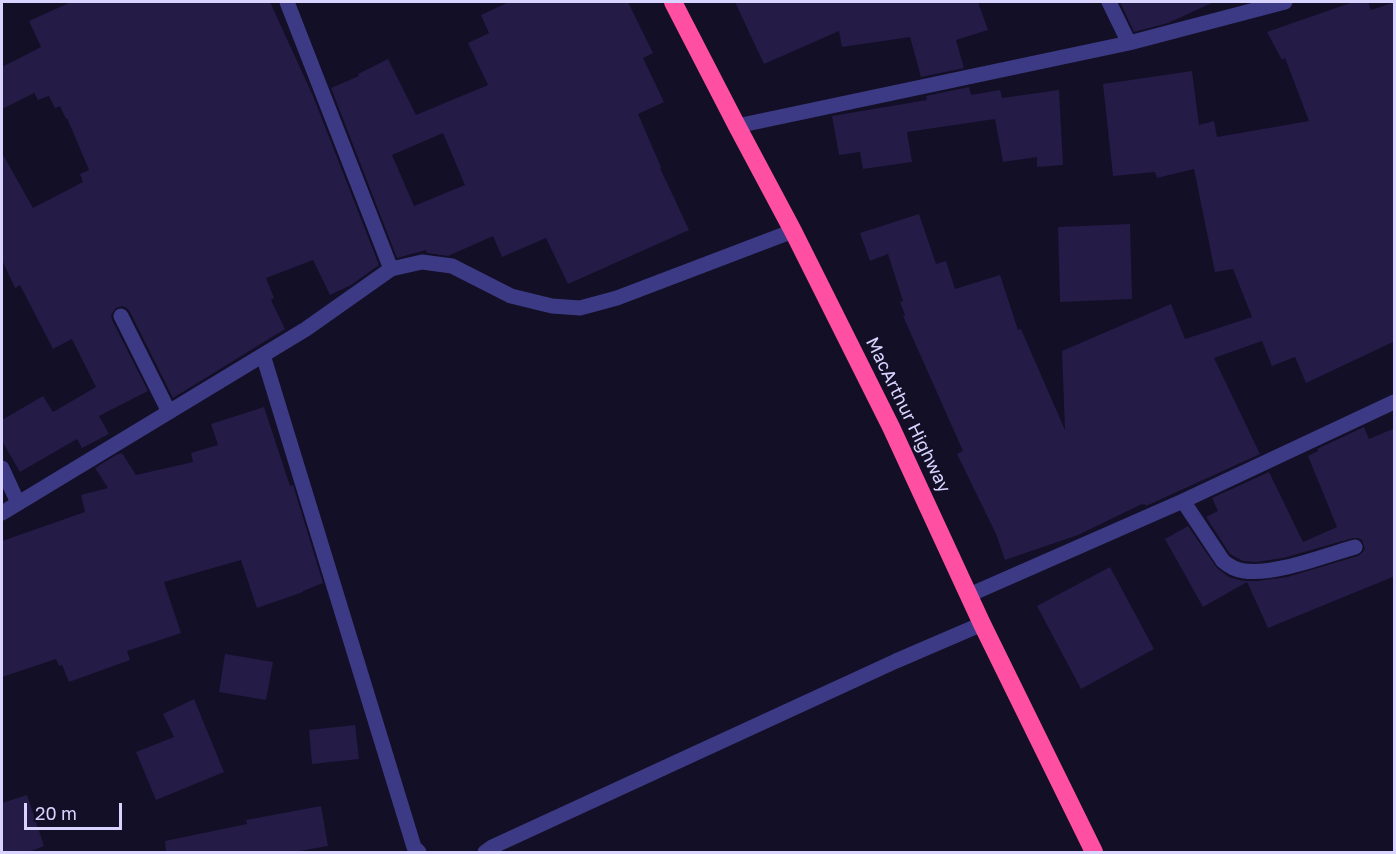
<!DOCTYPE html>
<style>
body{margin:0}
#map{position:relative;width:1396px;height:854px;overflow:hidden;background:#130f26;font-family:"Golos Text",sans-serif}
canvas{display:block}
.frame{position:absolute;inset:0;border:3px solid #d9d4ff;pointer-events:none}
.scale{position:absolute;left:24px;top:803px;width:98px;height:27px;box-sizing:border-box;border:3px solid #d9d4ff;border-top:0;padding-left:8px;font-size:18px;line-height:21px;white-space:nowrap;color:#d9d4ff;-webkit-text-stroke:4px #130f26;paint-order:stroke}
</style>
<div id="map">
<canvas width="1396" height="854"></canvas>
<div class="frame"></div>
<div class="scale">20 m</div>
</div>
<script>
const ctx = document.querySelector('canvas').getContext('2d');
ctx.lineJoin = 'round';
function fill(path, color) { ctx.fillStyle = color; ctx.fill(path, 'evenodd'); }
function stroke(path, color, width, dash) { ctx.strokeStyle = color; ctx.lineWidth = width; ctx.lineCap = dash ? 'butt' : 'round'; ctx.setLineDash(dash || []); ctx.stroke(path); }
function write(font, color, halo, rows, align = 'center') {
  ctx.font = font + ' "Golos Text",sans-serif'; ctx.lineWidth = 4.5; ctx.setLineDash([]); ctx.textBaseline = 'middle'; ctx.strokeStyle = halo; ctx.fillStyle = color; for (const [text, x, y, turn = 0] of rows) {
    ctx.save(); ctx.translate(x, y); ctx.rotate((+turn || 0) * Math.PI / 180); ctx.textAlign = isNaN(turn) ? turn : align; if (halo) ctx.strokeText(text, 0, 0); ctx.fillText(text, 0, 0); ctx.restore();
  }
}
const building = new Path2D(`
 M 71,2 L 270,2 L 313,96 L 379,265 L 351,285 L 330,295 L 313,260 L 266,278 L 274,298 L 271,300 L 285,329 L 173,398 L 130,312 L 127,308 L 122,306 L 116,308 L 111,315 L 112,320 L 148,391 L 99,416 L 109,434 L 82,448 L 77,439 L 20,472 L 2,441 L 2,420 L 43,396 L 53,412 L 96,387 L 72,339 L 53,349 L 20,285 L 15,288 L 2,260 L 2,153 L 33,208 L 83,182 L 80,174 L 89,170 L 67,118 L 66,119 L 60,106 L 55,108 L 49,96 L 38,100 L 34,93 L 2,109 L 2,67 L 41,47 L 29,21 Z
 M 509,2 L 628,2 L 653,53 L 643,58 L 664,102 L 638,114 L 661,167 L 660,168 L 689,230 L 568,284 L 546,238 L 502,257 L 493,236 L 448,256 L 427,253 L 426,250 L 397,258 L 331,88 L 359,76 L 358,74 L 388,59 L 416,115 L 488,85 L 468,43 L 489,33 L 481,15 ZM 443,133 L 465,185 L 414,206 L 392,155 Z
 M 735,2 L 978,2 L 988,30 L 956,40 L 964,68 L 921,77 L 910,37 L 842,47 L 839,31 L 764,64 Z
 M 1120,2 L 1214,2 L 1168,23 L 1134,32 Z
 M 1353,2 L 1368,2 L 1371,10 L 1395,2 L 1395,341 L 1306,383 L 1295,357 L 1272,366 L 1262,341 L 1214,358 L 1260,454 L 1146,506 L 1145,504 L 1142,505 L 1142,504 L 1078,535 L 1005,560 L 996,534 L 957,454 L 963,451 L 903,316 L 905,315 L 900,302 L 903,301 L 888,254 L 870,261 L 860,233 L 919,214 L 936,264 L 946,261 L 955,289 L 1000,275 L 1018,330 L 1021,329 L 1065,430 L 1062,351 L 1171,304 L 1185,339 L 1252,317 L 1233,269 L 1215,272 L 1194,169 L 1157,178 L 1155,172 L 1113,176 L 1103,84 L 1192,71 L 1199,125 L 1214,121 L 1217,137 L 1309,121 L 1285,58 L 1282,60 L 1267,32 Z
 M 969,87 L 971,95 L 1000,90 L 1002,98 L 1059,90 L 1063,165 L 1037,167 L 1037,157 L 1003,162 L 995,119 L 907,132 L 912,162 L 863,169 L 860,152 L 839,155 L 832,116 L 927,100 L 926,96 Z
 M 1130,224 L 1132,299 L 1060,302 L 1058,227 Z
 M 264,407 L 290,486 L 293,485 L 323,583 L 303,591 L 303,592 L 257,608 L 241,560 L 164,582 L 181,633 L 127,651 L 130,660 L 69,682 L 62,665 L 59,666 L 56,659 L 2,677 L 2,541 L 85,512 L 81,495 L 108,488 L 95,468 L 116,455 L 122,453 L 136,475 L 193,462 L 191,453 L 218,445 L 211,424 Z
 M 1364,427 L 1369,439 L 1395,428 L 1395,576 L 1268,628 L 1247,582 L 1203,607 L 1165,539 L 1188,526 L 1217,568 L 1229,577 L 1243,581 L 1257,581 L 1287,577 L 1358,556 L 1362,553 L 1365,549 L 1362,540 L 1358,538 L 1353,538 L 1283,558 L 1256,562 L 1243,561 L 1230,554 L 1206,517 L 1218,511 L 1212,498 L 1269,472 L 1303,542 L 1337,527 L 1308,456 L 1318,451 L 1317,449 Z
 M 1110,567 L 1154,649 L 1081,689 L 1037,606 Z
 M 225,654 L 273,662 L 266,700 L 219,692 Z
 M 194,699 L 224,772 L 156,800 L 136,752 L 174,737 L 163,714 Z
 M 355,725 L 359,759 L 312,764 L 309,730 Z
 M 27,795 L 44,846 L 29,852 L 2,852 L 2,803 Z
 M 321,806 L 328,846 L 294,852 L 166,852 L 165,841 L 247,824 L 246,820 Z`);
const lane = new Path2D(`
 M 121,316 L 169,412
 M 2,468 L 18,503`);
const street = new Path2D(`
 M 287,2 L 391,269
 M 1109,2 L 1129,43
 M 737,126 L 1129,43 L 1285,2
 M 263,355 L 414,847 L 419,852
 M 1183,501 L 1223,561 C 1230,567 1236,570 1244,571 C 1276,575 1323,556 1355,547
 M 2,513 L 306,329 L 391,269 L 422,262 L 452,266 L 511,296 L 552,306 L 580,308 L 617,298 L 793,231
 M 969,595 L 1183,501 L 1394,402
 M 485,852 L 492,847 L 896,661 L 982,624`);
const highway = new Path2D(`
 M 673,2 L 737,126 L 793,231 L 891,427 L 982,624 L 1094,852`);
const streetNames = [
 ["MacArthur Highway",908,415,64]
];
fill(building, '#241b47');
stroke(lane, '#3d3a85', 15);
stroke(street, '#3d3a85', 15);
stroke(highway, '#ff4fa3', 18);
write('18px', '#d9d4ff', '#130f26', streetNames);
</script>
